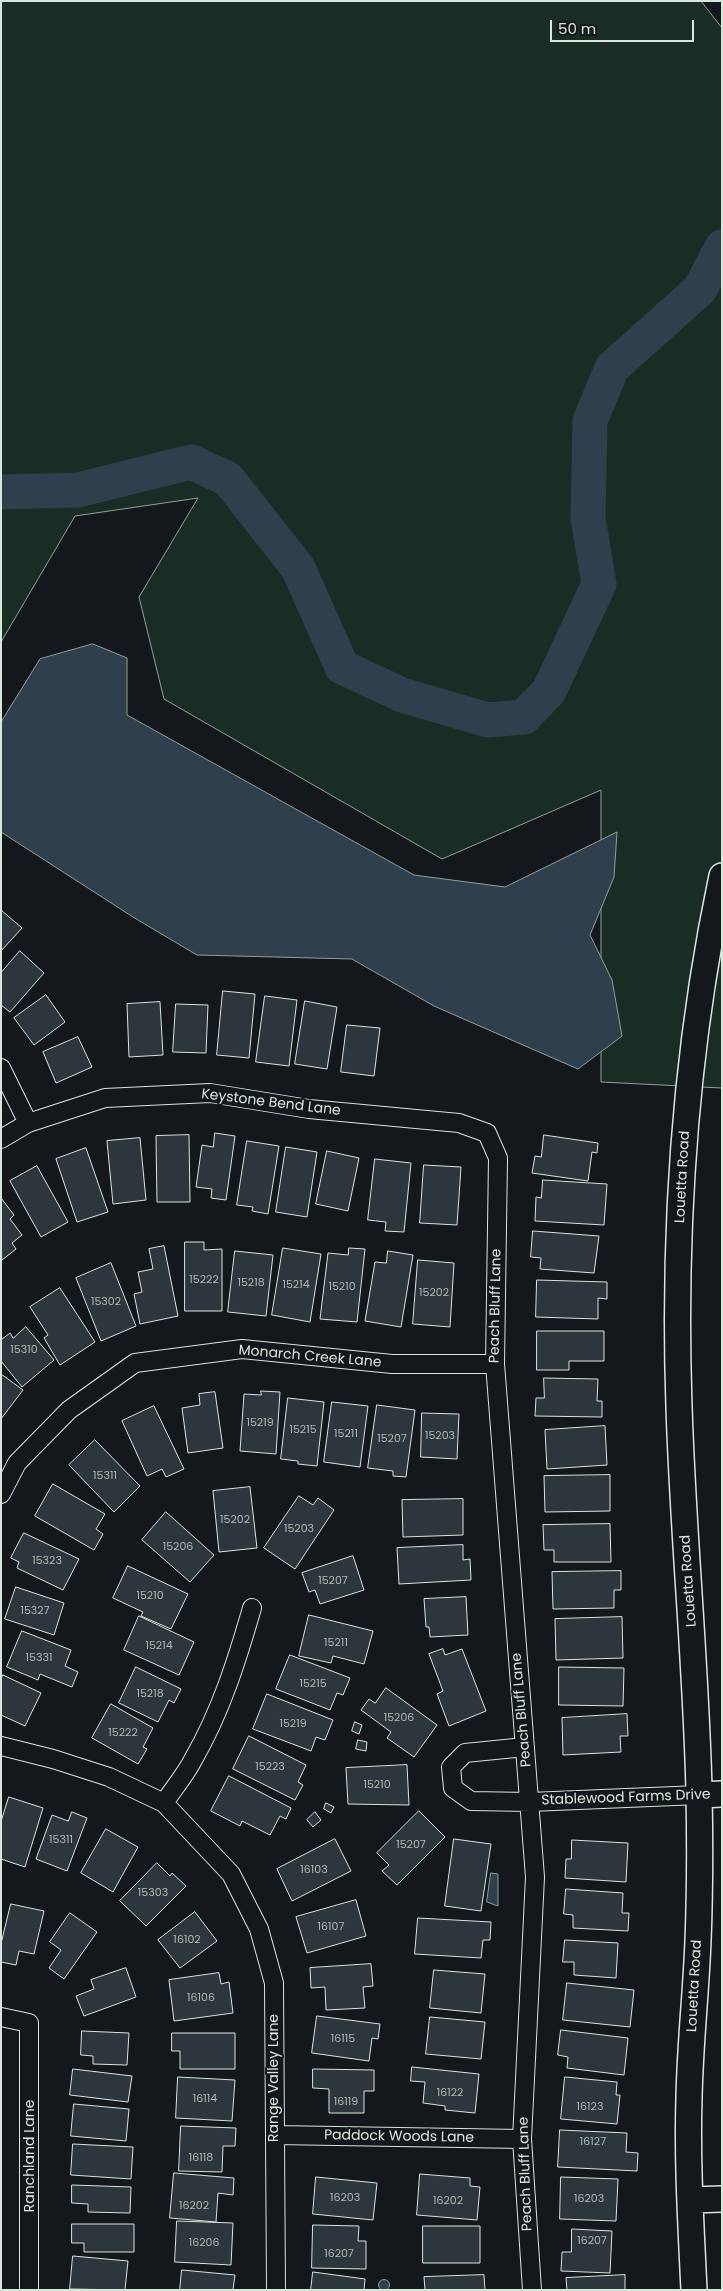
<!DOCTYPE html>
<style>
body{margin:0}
#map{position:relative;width:723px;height:2291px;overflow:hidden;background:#14181c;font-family:Poppins,sans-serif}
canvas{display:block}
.frame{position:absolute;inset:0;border:2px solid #d8e6dc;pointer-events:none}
.scale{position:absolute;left:550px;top:20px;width:144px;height:22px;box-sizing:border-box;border:2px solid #d8e6dc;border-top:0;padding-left:6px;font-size:15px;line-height:18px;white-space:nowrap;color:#d8e6dc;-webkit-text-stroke:4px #14181c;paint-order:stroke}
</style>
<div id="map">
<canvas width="723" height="2291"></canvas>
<div class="frame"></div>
<div class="scale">50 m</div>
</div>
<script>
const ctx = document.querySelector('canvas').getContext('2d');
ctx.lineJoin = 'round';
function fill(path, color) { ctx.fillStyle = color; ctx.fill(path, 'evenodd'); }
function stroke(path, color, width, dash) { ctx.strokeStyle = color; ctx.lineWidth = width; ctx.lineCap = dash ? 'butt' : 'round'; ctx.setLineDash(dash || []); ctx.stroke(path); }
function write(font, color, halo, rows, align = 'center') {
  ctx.font = font + ' Poppins,sans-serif'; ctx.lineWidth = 4; ctx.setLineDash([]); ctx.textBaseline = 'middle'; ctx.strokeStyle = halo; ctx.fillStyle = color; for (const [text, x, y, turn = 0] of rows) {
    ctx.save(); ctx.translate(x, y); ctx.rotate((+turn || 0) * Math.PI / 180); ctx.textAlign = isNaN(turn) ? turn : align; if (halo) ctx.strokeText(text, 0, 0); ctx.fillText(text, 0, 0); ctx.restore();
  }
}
const green = new Path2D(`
 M 1,1 L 701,1 L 722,28 L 722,1088 L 601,1082 L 601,790 L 442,859 L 164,699 L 139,597 L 198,498 L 75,516 L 1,642 Z`);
const water = new Path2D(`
 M 93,644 L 127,658 L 127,715 L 414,875 L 505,887 L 617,832 L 614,877 L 590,935 L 612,980 L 622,1036 L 578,1069 L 434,1006 L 352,959 L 197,955 L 133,917 L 1,832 L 1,722 L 40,659 Z
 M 491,1873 L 498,1874 L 498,1906 L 487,1902 Z
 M378.5 2285a5.5 5.5 0 1 1 11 0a5.5 5.5 0 1 1-11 0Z`);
const river = new Path2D(`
 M 1,492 L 78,490 L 191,462 L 228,479 L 298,568 L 342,667 L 402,695 L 488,720 L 524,717 L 549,691 L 599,584 L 588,518 L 590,421 L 612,368 L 700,289 L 722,247`);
const building = new Path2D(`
 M 1,910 L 22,928 L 1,951 Z
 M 20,951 L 44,973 L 10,1012 L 1,1005 L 1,973 Z
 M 223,991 L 255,994 L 249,1058 L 217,1055 Z
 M 46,995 L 65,1022 L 34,1045 L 14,1018 Z
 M 265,996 L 297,1000 L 289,1066 L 256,1062 Z
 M 305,1001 L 337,1007 L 327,1069 L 295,1064 Z
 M 160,1002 L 163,1055 L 129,1057 L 127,1004 Z
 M 176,1004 L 208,1005 L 206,1053 L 173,1052 Z
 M 347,1025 L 380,1028 L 374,1076 L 341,1072 Z
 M 78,1037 L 92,1067 L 56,1083 L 43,1052 Z
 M 215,1133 L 235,1136 L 226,1200 L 211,1198 L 212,1189 L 196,1187 L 202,1145 L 213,1147 Z
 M 189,1135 L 190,1202 L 157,1202 L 156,1136 Z
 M 544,1135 L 598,1143 L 597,1153 L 592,1152 L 588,1181 L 532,1173 L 535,1156 L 541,1157 Z
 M 140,1138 L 146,1200 L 113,1204 L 107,1141 Z
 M 247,1141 L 279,1146 L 268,1214 L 252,1211 L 253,1207 L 237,1205 Z
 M 286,1147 L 317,1152 L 307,1217 L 276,1212 Z
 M 86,1148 L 108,1212 L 77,1222 L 56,1159 Z
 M 327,1151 L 359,1158 L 348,1211 L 316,1204 Z
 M 375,1159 L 411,1163 L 404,1232 L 385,1231 L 386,1222 L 368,1220 Z
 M 424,1165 L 461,1167 L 457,1225 L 420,1223 Z
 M 37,1166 L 68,1222 L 41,1237 L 10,1181 Z
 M 543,1180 L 607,1184 L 604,1225 L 535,1221 L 536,1197 L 541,1198 Z
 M 1,1198 L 14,1215 L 10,1219 L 22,1235 L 12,1243 L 16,1249 L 2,1260 Z
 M 533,1231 L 599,1236 L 594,1273 L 540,1269 L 541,1258 L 531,1257 Z
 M 185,1242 L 204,1242 L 204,1250 L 222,1249 L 222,1311 L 185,1311 Z
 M 164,1246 L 178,1316 L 140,1324 L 134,1294 L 142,1292 L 138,1272 L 153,1269 L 149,1249 Z
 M 283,1248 L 321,1254 L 310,1322 L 272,1315 Z
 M 349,1248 L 365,1249 L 357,1322 L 320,1319 L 328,1253 L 348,1255 Z
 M 235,1251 L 273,1255 L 266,1316 L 228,1312 Z
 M 388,1251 L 413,1255 L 401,1327 L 365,1321 L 375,1262 L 386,1263 Z
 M 418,1260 L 454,1263 L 450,1327 L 413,1324 Z
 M 111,1263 L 136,1326 L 101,1341 L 76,1278 Z
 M 537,1280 L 607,1282 L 607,1299 L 598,1298 L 598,1319 L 536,1317 Z
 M 60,1288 L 95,1342 L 60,1365 L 44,1338 L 48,1335 L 30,1307 Z
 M 26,1327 L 54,1360 L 22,1387 L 1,1361 L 1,1340 L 10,1333 L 13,1338 Z
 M 537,1331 L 604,1331 L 604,1361 L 569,1361 L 569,1370 L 537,1370 Z
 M 1,1374 L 23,1390 L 1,1419 Z
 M 544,1378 L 598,1379 L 597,1401 L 602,1401 L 602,1417 L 535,1416 L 536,1398 L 544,1398 Z
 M 261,1391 L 280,1392 L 276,1454 L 240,1451 L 244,1394 L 261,1395 Z
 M 215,1392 L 223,1448 L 188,1453 L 182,1408 L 200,1405 L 199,1394 Z
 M 288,1398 L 324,1402 L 317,1466 L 298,1464 L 298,1461 L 281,1459 Z
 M 332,1402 L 368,1406 L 360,1467 L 324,1462 Z
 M 377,1405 L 415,1410 L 406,1477 L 393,1476 L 393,1471 L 368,1468 Z
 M 154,1406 L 184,1469 L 166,1477 L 162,1469 L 147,1476 L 122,1421 Z
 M 422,1413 L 459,1414 L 457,1459 L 421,1457 Z
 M 605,1426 L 607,1465 L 547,1469 L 545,1430 Z
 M 95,1440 L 140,1486 L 114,1512 L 69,1465 Z
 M 610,1475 L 610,1511 L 545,1512 L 544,1476 Z
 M 53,1484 L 105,1514 L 96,1529 L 103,1534 L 94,1550 L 35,1516 Z
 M 250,1487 L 257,1548 L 219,1552 L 213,1491 Z
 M 299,1496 L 313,1505 L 318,1498 L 334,1510 L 295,1569 L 264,1548 Z
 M 463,1499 L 463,1535 L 403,1537 L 402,1500 Z
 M 166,1512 L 214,1555 L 190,1582 L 142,1540 Z
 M 610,1524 L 611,1562 L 554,1562 L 554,1550 L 544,1550 L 543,1525 Z
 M 24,1533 L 79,1559 L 63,1590 L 17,1568 L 19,1562 L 11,1558 Z
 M 463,1545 L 463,1560 L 470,1559 L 471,1580 L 399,1584 L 397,1548 Z
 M 353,1556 L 364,1590 L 320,1604 L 315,1590 L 309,1592 L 302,1573 Z
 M 128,1566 L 188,1594 L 171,1629 L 141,1616 L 143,1612 L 113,1598 Z
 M 621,1571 L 621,1590 L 614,1590 L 614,1608 L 553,1609 L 552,1572 Z
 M 16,1587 L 64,1603 L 54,1635 L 5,1619 Z
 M 466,1597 L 468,1635 L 430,1637 L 429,1627 L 426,1627 L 424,1599 Z
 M 309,1615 L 373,1631 L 364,1664 L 333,1656 L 331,1663 L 299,1656 Z
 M 139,1616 L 194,1642 L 179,1675 L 124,1650 Z
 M 622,1617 L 623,1658 L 556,1660 L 555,1619 Z
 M 22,1631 L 71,1650 L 65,1666 L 78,1672 L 72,1687 L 40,1674 L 38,1680 L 7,1667 Z
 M 443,1649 L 445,1655 L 462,1649 L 486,1711 L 449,1726 L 437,1694 L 443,1691 L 429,1654 Z
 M 290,1655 L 350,1678 L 343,1695 L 337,1693 L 330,1710 L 276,1689 Z
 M 136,1667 L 181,1689 L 174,1703 L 169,1700 L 158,1722 L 119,1703 Z
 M 559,1667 L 624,1668 L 623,1706 L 559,1705 Z
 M 3,1675 L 41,1693 L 25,1726 L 1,1715 L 1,1679 Z
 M 386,1688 L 437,1725 L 414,1757 L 387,1738 L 391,1732 L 361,1710 L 369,1699 L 375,1703 Z
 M 267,1694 L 333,1720 L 325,1740 L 316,1737 L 311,1751 L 253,1729 Z
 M 111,1704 L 153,1728 L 143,1747 L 147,1749 L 138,1764 L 92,1738 Z
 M 627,1714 L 628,1736 L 620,1736 L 621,1752 L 563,1755 L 562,1718 Z
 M 355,1722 L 362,1725 L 359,1734 L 352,1731 Z
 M 249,1736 L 306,1765 L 298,1782 L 303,1785 L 295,1800 L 233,1769 Z
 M 358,1740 L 367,1742 L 366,1751 L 356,1749 Z
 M 407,1765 L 409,1805 L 348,1804 L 346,1768 Z
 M 229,1776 L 291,1808 L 286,1819 L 280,1816 L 270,1835 L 242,1821 L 240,1826 L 211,1811 Z
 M 9,1797 L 43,1808 L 25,1867 L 1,1859 L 1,1822 Z
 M 326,1803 L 334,1807 L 331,1813 L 324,1809 Z
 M 419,1811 L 445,1837 L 397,1885 L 382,1871 L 389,1865 L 377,1853 Z
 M 72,1812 L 87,1818 L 67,1871 L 36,1859 L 52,1815 L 68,1821 Z
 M 315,1812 L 321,1820 L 313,1827 L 307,1820 Z
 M 106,1829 L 138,1847 L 113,1892 L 81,1873 Z
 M 335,1839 L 351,1871 L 292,1901 L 277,1869 Z
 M 454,1839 L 491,1844 L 481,1911 L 445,1906 Z
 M 572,1840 L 628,1843 L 626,1882 L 565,1878 L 566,1859 L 571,1859 Z
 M 157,1863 L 170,1876 L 172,1873 L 186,1886 L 146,1926 L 120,1901 Z
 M 566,1889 L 623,1893 L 622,1913 L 629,1913 L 628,1931 L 573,1928 L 573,1915 L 564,1914 Z
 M 356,1900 L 366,1936 L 307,1953 L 296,1917 Z
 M 11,1904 L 44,1911 L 34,1954 L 19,1951 L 16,1965 L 1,1962 L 1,1944 Z
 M 195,1912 L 217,1941 L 180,1968 L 158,1940 Z
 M 70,1913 L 97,1932 L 64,1979 L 49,1968 L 61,1950 L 50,1942 Z
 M 418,1918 L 491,1922 L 490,1940 L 483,1940 L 481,1958 L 415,1954 Z
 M 565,1940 L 618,1943 L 616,1978 L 574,1975 L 574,1962 L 563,1962 Z
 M 371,1964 L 373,1986 L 363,1987 L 365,2008 L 326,2010 L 325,1987 L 311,1988 L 310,1968 Z
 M 126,1968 L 136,1997 L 84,2016 L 76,1996 L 94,1989 L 91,1980 Z
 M 434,1970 L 485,1974 L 481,2013 L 430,2008 Z
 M 219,1973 L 221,1984 L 229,1982 L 233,2013 L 174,2021 L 169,1980 Z
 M 567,1983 L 634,1990 L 630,2027 L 563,2020 Z
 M 317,2016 L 380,2024 L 378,2039 L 372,2038 L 369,2061 L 312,2053 Z
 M 430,2017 L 485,2022 L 481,2059 L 426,2054 Z
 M 561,2030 L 628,2038 L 624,2075 L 567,2068 L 568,2057 L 558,2055 Z
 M 82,2031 L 129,2033 L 127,2065 L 93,2064 L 93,2056 L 81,2055 Z
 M 172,2033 L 235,2033 L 235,2069 L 180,2069 L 180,2051 L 172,2051 Z
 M 412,2067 L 479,2074 L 475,2113 L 445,2110 L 445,2106 L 423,2103 L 425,2082 L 411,2081 Z
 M 73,2069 L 132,2076 L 128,2102 L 70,2095 Z
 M 313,2069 L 374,2070 L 374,2091 L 364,2091 L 364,2113 L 329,2113 L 329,2089 L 313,2088 Z
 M 178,2077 L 235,2080 L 232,2121 L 176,2118 Z
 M 565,2077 L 617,2082 L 616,2095 L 620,2095 L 617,2124 L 561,2119 Z
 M 74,2104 L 129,2109 L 126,2141 L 71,2136 Z
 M 181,2126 L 236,2128 L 235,2146 L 223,2146 L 222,2172 L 179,2171 Z
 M 560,2130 L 627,2133 L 626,2152 L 638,2153 L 637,2171 L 558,2167 Z
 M 73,2144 L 133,2147 L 131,2179 L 71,2175 Z
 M 174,2173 L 234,2178 L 233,2195 L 218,2193 L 216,2222 L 170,2218 Z
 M 420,2174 L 470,2178 L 470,2186 L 480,2187 L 477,2220 L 417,2215 Z
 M 316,2177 L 377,2183 L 373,2220 L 313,2214 Z
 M 561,2177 L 618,2179 L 616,2221 L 560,2219 Z
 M 72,2185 L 131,2187 L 130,2213 L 88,2212 L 88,2204 L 72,2203 Z
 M 177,2221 L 233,2223 L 231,2265 L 175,2262 Z
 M 72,2224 L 134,2224 L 134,2252 L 84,2252 L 84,2243 L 72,2243 Z
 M 313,2225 L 359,2226 L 358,2241 L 366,2241 L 366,2269 L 312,2268 Z
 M 423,2226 L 480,2226 L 480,2263 L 423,2263 Z
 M 572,2229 L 612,2231 L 610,2273 L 561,2271 L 562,2252 L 571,2252 Z
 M 73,2256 L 128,2261 L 125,2290 L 70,2289 Z
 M 182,2270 L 235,2275 L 233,2290 L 180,2290 Z
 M 313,2272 L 365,2279 L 364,2290 L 311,2290 Z
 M 484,2275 L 485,2290 L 425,2290 L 424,2277 Z
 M 625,2275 L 625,2290 L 567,2290 L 566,2278 Z`);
const street = new Path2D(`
 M 1,1068 L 28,1123
 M 1,1139 L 28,1123 L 105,1098 L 210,1093 L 309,1109 L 459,1123 L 487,1133 L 498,1158 L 495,1364 L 535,1877 L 522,2139 L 532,2290
 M 1,1494 L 17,1463 L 69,1410 L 135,1363 L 242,1349 L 392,1364 L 495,1364
 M 1,1746 L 53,1759 L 109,1777 L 164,1803 L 231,1874 L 259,1929 L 274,1983 L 276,2290
 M 525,1747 L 465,1753 L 451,1767 L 453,1788 L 471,1801 L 530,1802 L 699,1795
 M 164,1803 C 174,1788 186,1774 194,1758 C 221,1711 237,1660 252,1608
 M 1,2017 L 29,2023 L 29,2290
 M 275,2135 L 522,2139`);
const secondary = new Path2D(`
 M 699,1795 L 722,1794
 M 690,2200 L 722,2199
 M 694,2290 C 691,2226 687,2162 689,2098 C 690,2045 696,1993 698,1941 C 700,1891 700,1841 699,1791 C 696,1663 683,1535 679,1407 C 673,1230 685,1050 722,876`);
const numberNames = [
 ["15222",204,1280],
 ["15218",251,1283],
 ["15214",296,1285],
 ["15210",342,1287],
 ["15202",434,1293],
 ["15302",106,1302],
 ["15310",24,1350],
 ["15219",260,1423],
 ["15215",303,1430],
 ["15211",346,1434],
 ["15203",440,1436],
 ["15207",392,1439],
 ["15311",105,1476],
 ["15202",235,1520],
 ["15203",299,1529],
 ["15206",178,1547],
 ["15323",47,1561],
 ["15207",333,1581],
 ["15210",150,1596],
 ["15327",35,1611],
 ["15211",336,1643],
 ["15214",159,1646],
 ["15331",39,1658],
 ["15215",313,1684],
 ["15218",150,1694],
 ["15206",399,1718],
 ["15219",293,1724],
 ["15222",123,1733],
 ["15223",270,1767],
 ["15210",377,1785],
 ["15311",61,1840],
 ["15207",411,1845],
 ["16103",314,1870],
 ["15303",153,1893],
 ["16107",331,1927],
 ["16102",187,1940],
 ["16106",201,1998],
 ["16115",343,2039],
 ["16122",450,2093],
 ["16114",205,2099],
 ["16119",346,2102],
 ["16123",590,2107],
 ["16127",593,2142],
 ["16118",201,2158],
 ["16203",345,2198],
 ["16203",589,2199],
 ["16202",448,2201],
 ["16202",194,2206],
 ["16207",592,2241],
 ["16206",204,2243],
 ["16207",339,2254]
];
const streetNames = [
 ["Keystone Bend Lane",271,1103,7],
 ["Louetta Road",683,1177,-87],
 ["Peach Bluff Lane",496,1306,-89],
 ["Monarch Creek Lane",310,1357,5],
 ["Louetta Road",689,1581,-94],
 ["Peach Bluff Lane",522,1710,-95],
 ["Stablewood Farms Drive",626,1798,-2],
 ["Louetta Road",695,1986,-87],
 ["Range Valley Lane",274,2078,-90],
 ["Paddock Woods Lane",399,2137,1],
 ["Ranchland Lane",30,2156,-90],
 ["Peach Bluff Lane",526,2174,-92]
];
fill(green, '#1a2d24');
stroke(green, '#939e99', 1);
fill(water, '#2f3f4d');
stroke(water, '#939e99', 1);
stroke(river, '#2f3f4d', 35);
fill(building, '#2c363c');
stroke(building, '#d8e6dc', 1);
stroke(street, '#d8e6dc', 20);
stroke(secondary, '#d8e6dc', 28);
stroke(street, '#14181c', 18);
stroke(secondary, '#14181c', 25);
write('11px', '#adbab4', null, numberNames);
write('14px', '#d8e6dc', '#14181c', streetNames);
</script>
